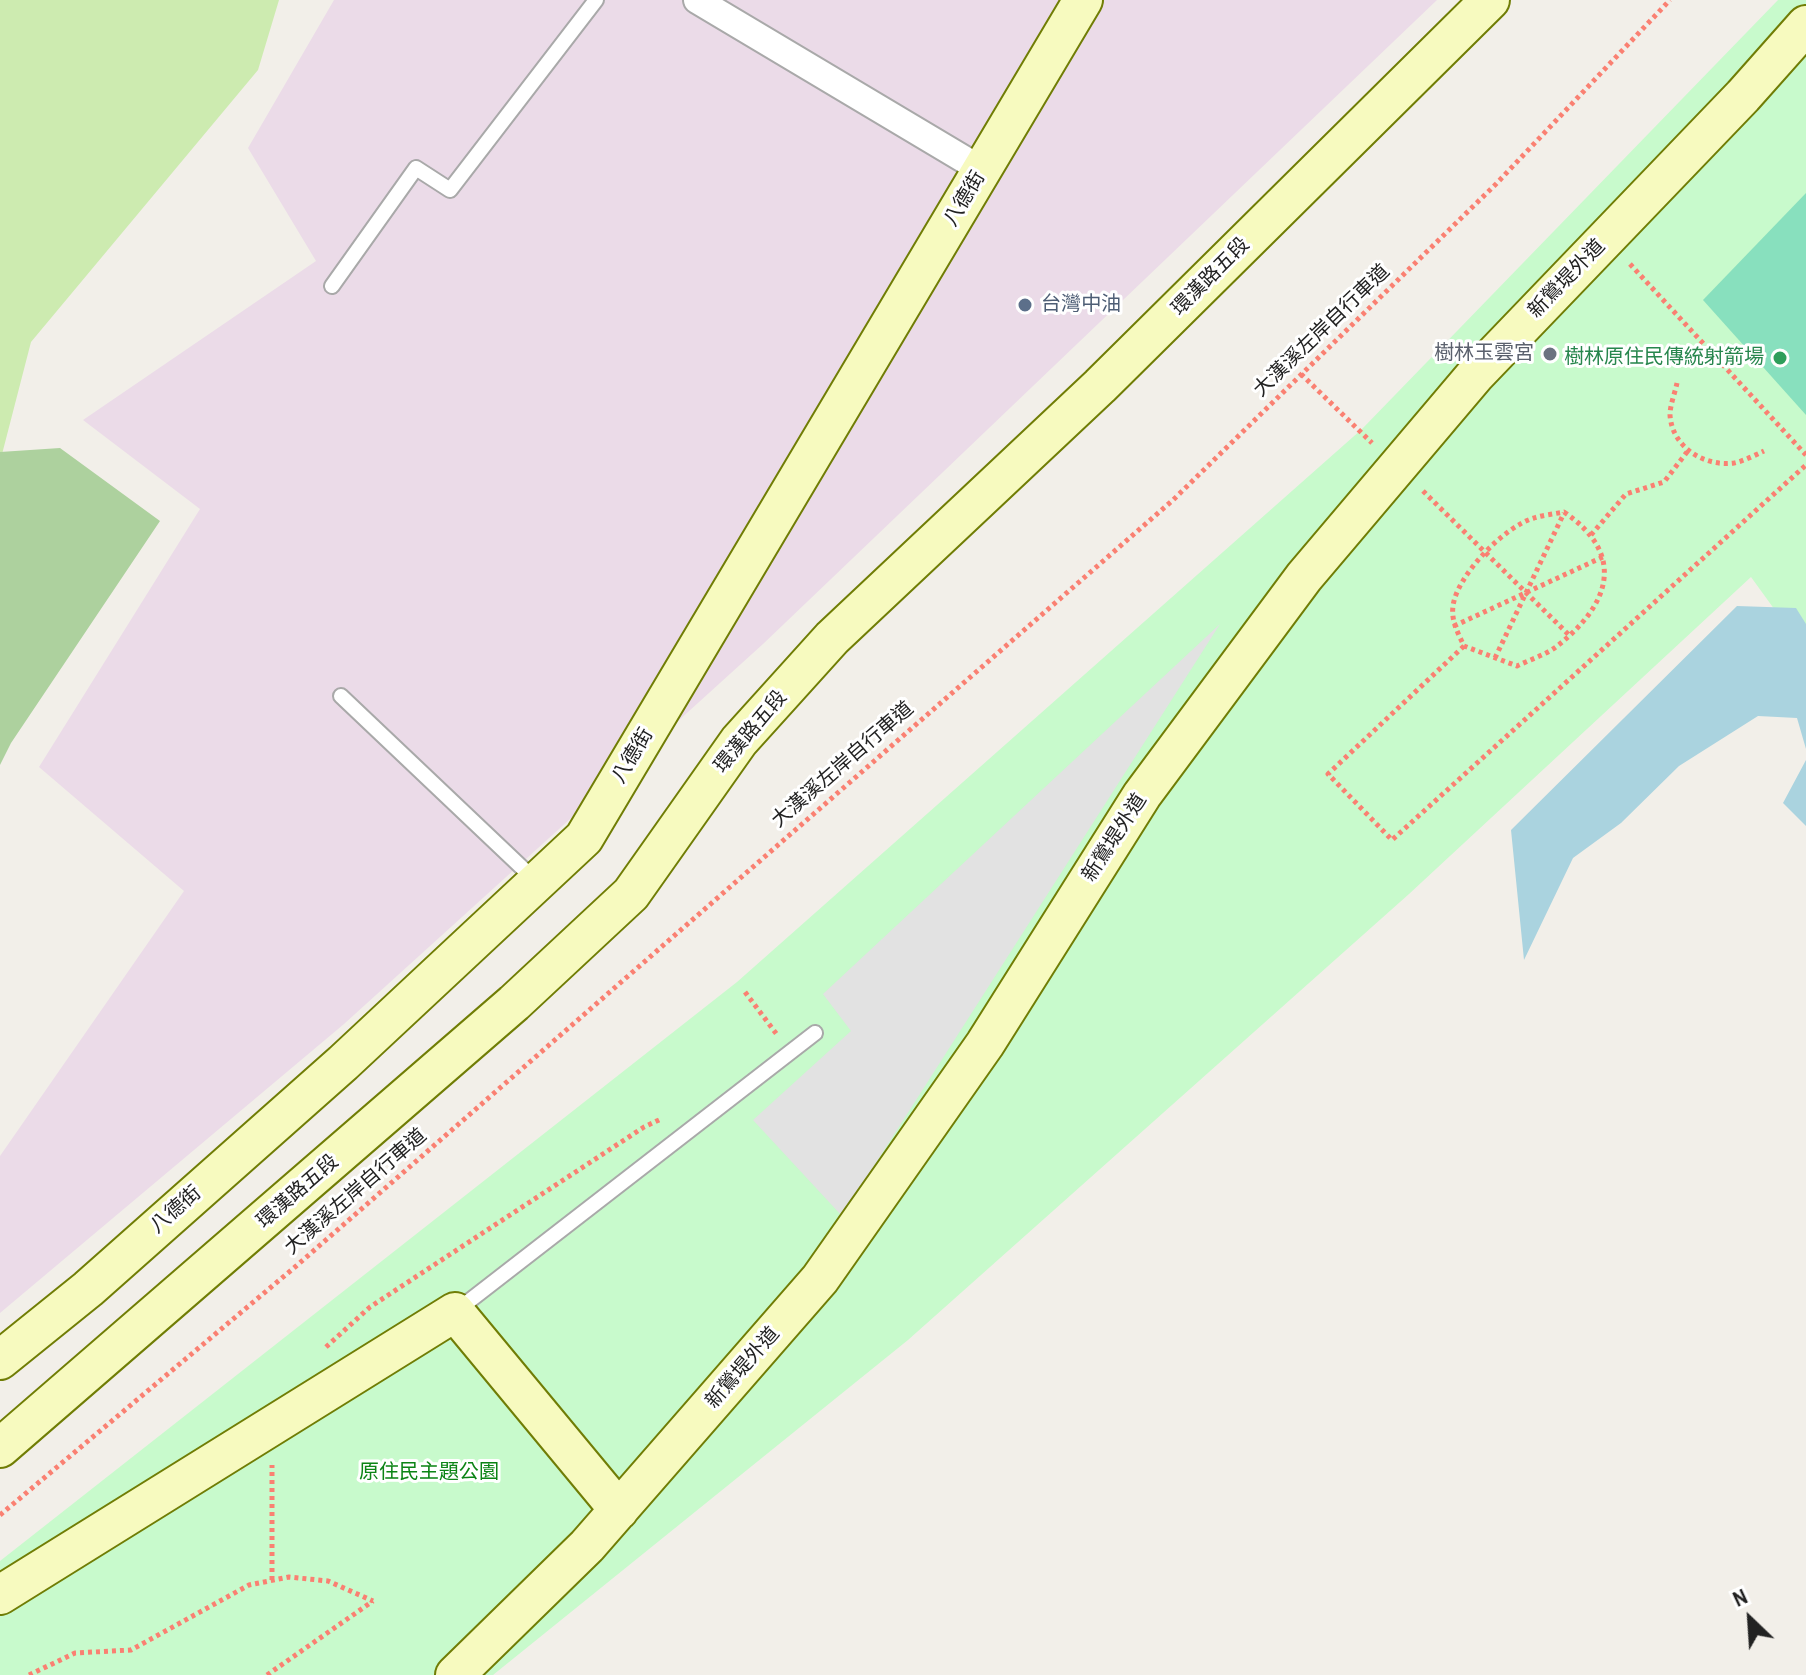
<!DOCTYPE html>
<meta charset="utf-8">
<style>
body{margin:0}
#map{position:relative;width:1806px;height:1675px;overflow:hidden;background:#f2efe9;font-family:"Archivo Narrow",sans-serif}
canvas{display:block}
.north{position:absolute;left:1710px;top:1579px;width:80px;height:80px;-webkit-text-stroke:6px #fff;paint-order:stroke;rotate:335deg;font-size:22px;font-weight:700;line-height:32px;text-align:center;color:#222}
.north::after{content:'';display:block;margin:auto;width:28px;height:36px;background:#222;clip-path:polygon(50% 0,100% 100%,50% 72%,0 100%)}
</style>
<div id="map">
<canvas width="1806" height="1675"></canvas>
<div class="north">N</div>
</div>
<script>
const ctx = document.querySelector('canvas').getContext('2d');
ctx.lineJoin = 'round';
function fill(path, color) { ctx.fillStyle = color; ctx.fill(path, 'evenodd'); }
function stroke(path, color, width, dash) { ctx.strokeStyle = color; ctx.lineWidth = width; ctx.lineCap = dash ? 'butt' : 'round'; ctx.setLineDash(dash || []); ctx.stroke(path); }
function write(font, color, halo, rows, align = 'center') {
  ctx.font = font + ' "Archivo Narrow","Noto Sans TC",sans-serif'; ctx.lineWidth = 6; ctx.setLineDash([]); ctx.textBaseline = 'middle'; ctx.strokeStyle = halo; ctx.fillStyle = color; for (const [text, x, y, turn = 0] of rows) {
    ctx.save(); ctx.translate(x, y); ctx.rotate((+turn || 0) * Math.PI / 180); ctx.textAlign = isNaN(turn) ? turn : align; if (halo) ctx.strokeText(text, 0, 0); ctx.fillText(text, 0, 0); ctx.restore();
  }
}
const industrial = new Path2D(`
 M 334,0 L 1437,0 L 763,644 L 344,1024 L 0,1313 L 0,1156 L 184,891 L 39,767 L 200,509 L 83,420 L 316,261 L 248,148 Z`);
const grass = new Path2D(`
 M 0,0 L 279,0 L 258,70 L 31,342 L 0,462 Z`);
const forest = new Path2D(`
 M 60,448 L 160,521 L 11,743 L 0,765 L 0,452 Z`);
const park = new Path2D(`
 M 1778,0 L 1806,0 L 1806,653 L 1751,577 L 1409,894 L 908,1340 L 493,1675 L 0,1675 L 0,1561 L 737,982 L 1362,429 Z`);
const pitch = new Path2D(`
 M 1806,193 L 1806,415 L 1703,300 Z`);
const parking = new Path2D(`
 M 1220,624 L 842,1216 L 753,1120 L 851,1031 L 823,994 Z`);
const water = new Path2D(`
 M 1737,606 L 1796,608 L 1806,624 L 1806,749 L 1797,718 L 1758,716 L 1679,766 L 1621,823 L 1573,858 L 1524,960 L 1511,830 Z
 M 1806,760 L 1806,826 L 1783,803 Z`);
const path = new Path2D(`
 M 1630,264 L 1806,455
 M 1301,374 L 1372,443
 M 1677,383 C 1675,393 1670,405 1670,415 C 1672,447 1704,467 1734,463 C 1744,461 1755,455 1764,451
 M 1423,491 L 1569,635
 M 1564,512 C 1627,555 1610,605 1556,647 C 1545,655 1529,660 1517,666 L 1464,646 C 1458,633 1451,621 1453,606 C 1457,575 1505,526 1534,518 C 1543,515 1554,514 1564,512 Z
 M 1591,535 L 1626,494 L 1664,482 L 1687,452
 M 1454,626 L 1605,556
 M 1464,646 L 1328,774 L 1392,840 L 1806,465
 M 1495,658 L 1564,513
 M 745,992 L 778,1036
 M 326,1347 L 370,1307 L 644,1127 L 661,1119
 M 0,1515 L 295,1267 L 1173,500 L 1496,184 L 1670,0
 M 272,1580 L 272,1465
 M 29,1675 L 75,1653 L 131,1650 L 249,1585 L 289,1577 L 328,1581 L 373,1601
 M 267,1675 L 373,1601`);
const lane = new Path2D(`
 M 332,286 L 416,168 L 450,190 L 596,0
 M 341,696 L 535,880
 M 455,1312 L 815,1033`);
const street = new Path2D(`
 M 697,0 L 982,170`);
const secondary = new Path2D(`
 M 0,1360 L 88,1289 L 343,1063 L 584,838 L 1083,0
 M 0,1448 L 514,1003 L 631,894 L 739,741 L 832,638 L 1100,386 L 1490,0
 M 0,1595 L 455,1312 L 619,1510
 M 455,1675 L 587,1546 L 820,1279 L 985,1044 L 1142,795 L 1304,577 L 1476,374 L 1743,96 L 1806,25`);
const markers = [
 [1025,305,8,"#5c6f8a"],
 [1550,354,8,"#6b7280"],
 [1780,358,8,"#2e9e5b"]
];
const streetNames = [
 ["八德街",965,199,-59],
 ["環漢路五段",1211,277,-45],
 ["新鶯堤外道",1567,279,-46],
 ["大漢溪左岸自行車道",1322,331,-44],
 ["環漢路五段",751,732,-50],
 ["八德街",633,756,-59],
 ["大漢溪左岸自行車道",843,765,-41],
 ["新鶯堤外道",1115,838,-57],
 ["環漢路五段",298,1192,-41],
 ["大漢溪左岸自行車道",356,1192,-41],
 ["八德街",176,1210,-41],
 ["新鶯堤外道",743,1368,-49]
];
const serviceNames = [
 ["台灣中油",1041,305]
];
const worshipNames = [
 ["樹林玉雲宮",1534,354]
];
const leisureNames = [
 ["樹林原住民傳統射箭場",1764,358]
];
const parkNames = [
 ["原住民主題公園",429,1473]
];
fill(industrial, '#ebdbe8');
fill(grass, '#cdebb0');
fill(forest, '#add19e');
fill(park, '#c8facc');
fill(pitch, '#88e0be');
fill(parking, '#e2e2e2');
fill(water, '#aad3df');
stroke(lane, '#a9a9a9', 18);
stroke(street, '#a9a9a9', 30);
stroke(secondary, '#707d05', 42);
stroke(path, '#fa8072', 5, [4, 4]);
stroke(lane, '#fff', 14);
stroke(street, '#fff', 26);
stroke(secondary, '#f7fabf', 38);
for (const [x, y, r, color] of markers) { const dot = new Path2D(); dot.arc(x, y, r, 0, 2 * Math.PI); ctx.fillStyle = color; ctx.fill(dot); stroke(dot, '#fff', 3); }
write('20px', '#222', '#fff', streetNames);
write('20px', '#4e5e75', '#fff', serviceNames, 'left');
write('20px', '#5b616d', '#fff', worshipNames, 'right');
write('20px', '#27864d', '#fff', leisureNames, 'right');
write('20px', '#0c8416', '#fff', parkNames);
</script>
